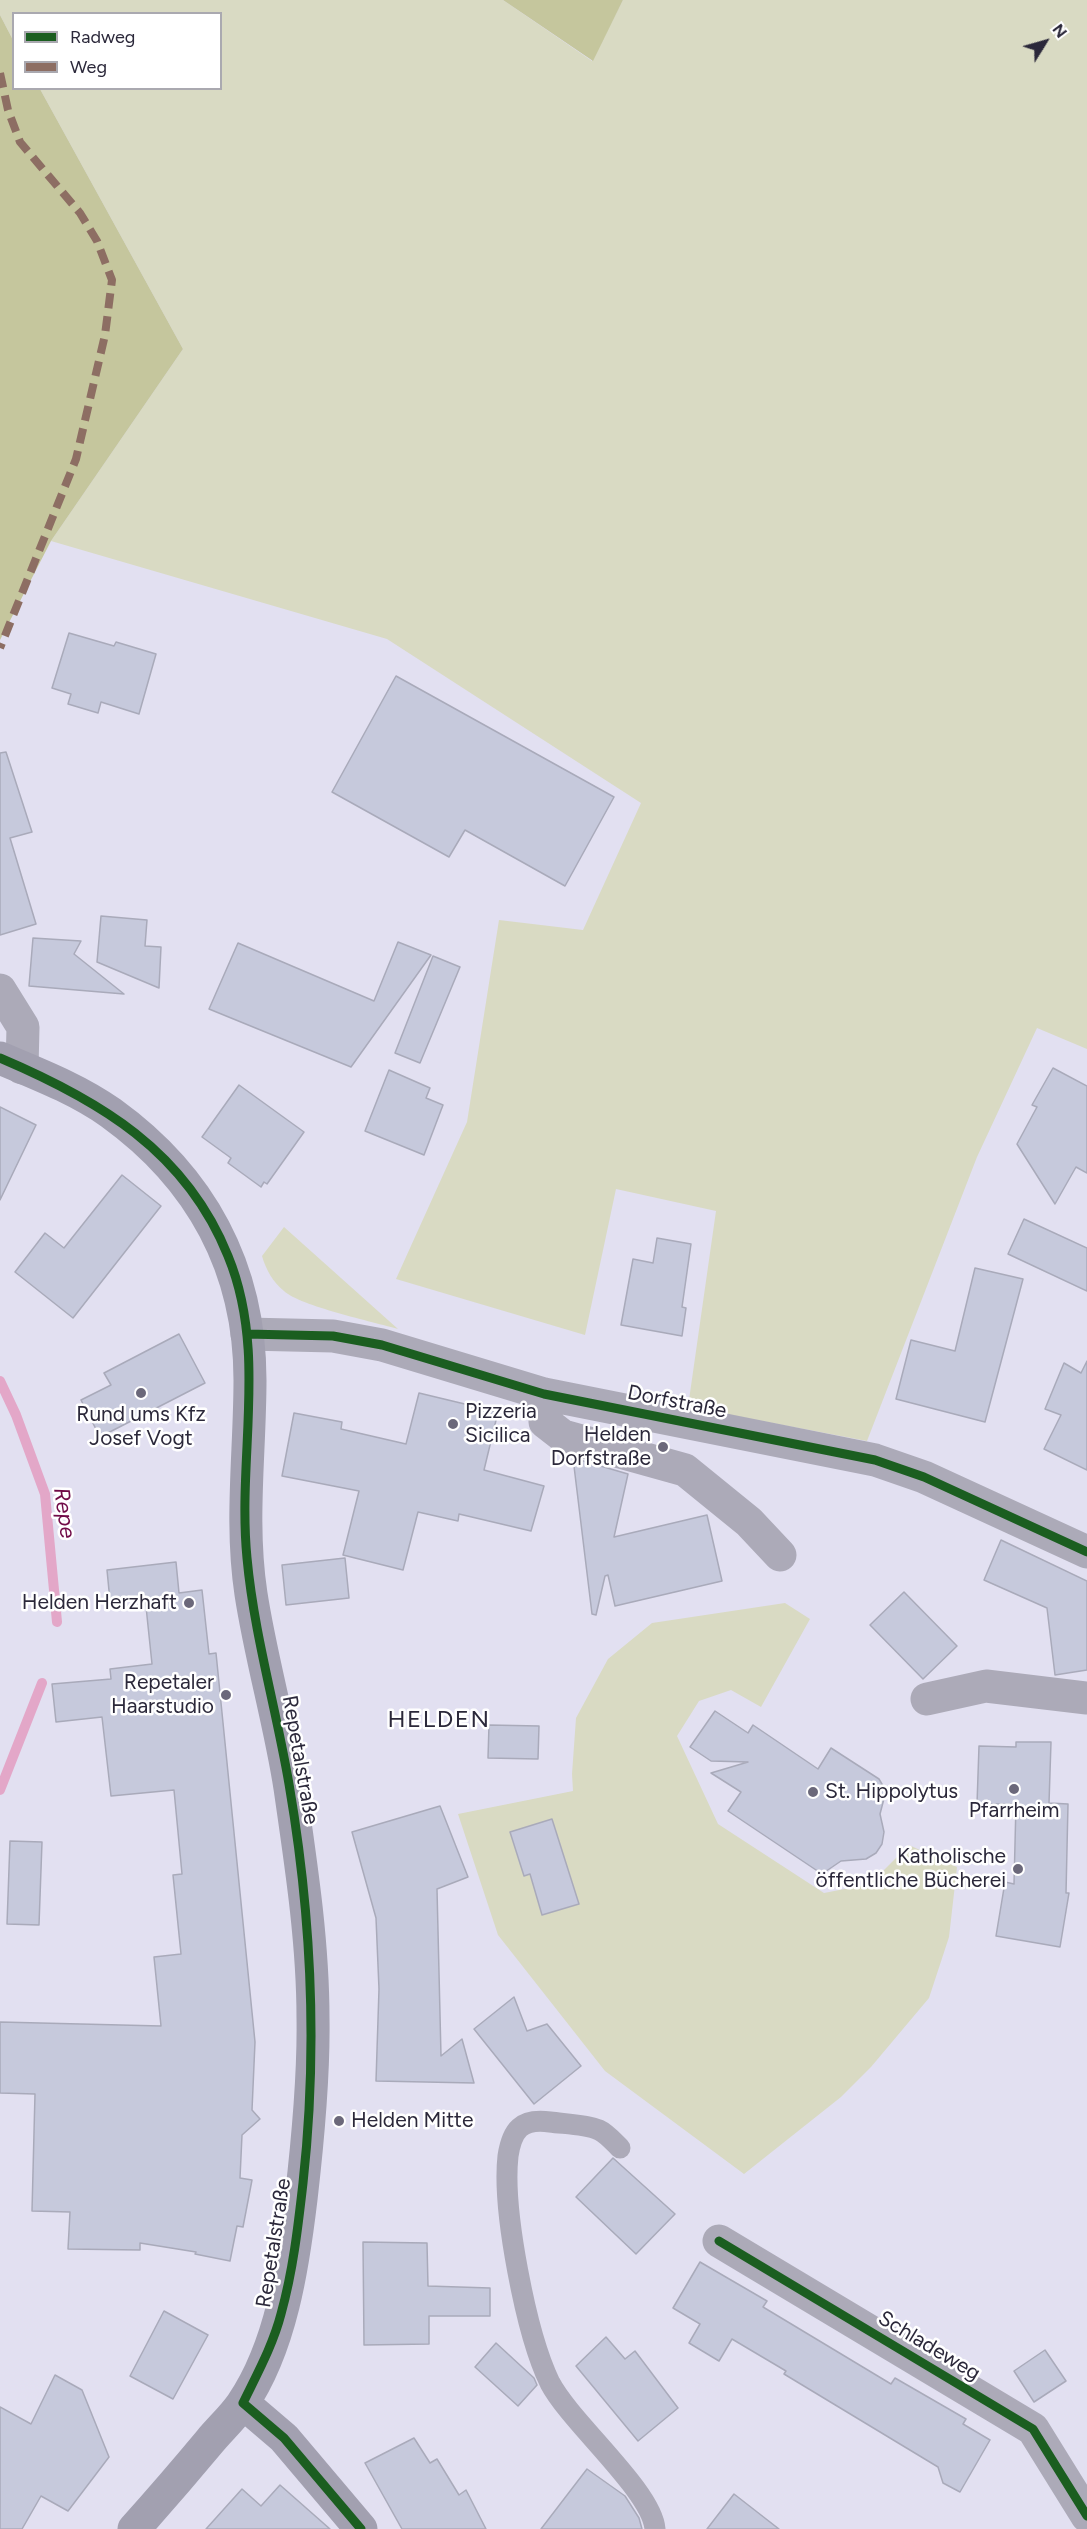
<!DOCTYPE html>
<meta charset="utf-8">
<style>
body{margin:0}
#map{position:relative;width:1087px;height:2529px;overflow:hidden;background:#e2e0f1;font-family:Figtree,sans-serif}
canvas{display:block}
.legend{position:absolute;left:12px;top:12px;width:210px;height:78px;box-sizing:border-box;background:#fff;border:2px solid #aaa9b0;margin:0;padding:8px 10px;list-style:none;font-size:18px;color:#2b283a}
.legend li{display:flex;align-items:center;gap:12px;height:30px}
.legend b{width:30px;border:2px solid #aaa9b0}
.north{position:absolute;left:1015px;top:12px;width:60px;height:60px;-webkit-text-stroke:4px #fff;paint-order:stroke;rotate:53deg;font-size:16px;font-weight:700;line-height:24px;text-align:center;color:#2b283a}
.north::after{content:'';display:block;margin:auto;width:21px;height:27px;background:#2b283a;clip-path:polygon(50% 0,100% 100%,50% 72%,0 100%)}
</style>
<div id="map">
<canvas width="1087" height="2529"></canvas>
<ul class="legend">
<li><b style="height:8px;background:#1b5e20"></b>Radweg</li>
<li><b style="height:8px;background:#8d6e63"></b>Weg</li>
</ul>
<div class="north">N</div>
</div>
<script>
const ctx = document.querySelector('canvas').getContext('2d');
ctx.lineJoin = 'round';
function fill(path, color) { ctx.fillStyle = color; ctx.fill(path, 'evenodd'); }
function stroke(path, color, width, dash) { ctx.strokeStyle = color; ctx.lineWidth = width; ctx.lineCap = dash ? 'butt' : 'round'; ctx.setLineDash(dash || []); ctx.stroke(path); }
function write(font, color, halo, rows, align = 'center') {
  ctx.font = font + ' Figtree,sans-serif'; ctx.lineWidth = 5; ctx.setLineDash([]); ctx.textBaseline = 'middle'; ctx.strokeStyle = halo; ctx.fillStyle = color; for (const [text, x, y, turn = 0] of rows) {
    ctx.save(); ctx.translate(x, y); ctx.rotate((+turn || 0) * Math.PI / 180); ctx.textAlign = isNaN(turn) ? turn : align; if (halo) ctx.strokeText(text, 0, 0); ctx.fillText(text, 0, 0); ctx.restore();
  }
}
const green = new Path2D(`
 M 0,0 L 503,0 L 592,61 L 623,0 L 1087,0 L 1087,1049 L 1037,1028 L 977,1157 L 867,1441 L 688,1407 L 716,1211 L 616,1189 L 585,1335 L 396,1279 L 467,1122 L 499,920 L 583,930 L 641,803 L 387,639 L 51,541 L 183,349 L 40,89 L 220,88 L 220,14 L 14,14 L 13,40 L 0,15 Z
 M 284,1227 L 398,1329 C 374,1322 300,1306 284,1291 C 273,1282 266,1270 262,1256 Z
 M 785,1603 L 810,1619 L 761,1707 L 731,1690 L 699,1701 L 677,1736 L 718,1824 L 824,1893 L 870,1884 L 909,1845 L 957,1867 L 949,1937 L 929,1998 L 871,2067 L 841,2097 L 744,2174 L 605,2071 L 498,1935 L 458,1814 L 573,1791 L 572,1774 L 576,1718 L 608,1659 L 652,1623 Z`);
const forest = new Path2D(`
 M 503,0 L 623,0 L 593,61 Z
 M 0,15 L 13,40 L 14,88 L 40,89 L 183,349 L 51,541 L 0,640 Z`);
const stream = new Path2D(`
 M 0,1381 L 16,1415 L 45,1494 L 57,1622
 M 0,1790 L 42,1683`);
const building = new Path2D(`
 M 69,633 L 114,646 L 116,642 L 156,654 L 139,714 L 101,702 L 98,713 L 68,704 L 71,694 L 52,688 Z
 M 396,676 L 614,797 L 565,886 L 465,830 L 449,857 L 332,792 Z
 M 6,752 L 32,832 L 10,838 L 36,924 L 0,935 L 0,753 Z
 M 101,916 L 147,920 L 145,946 L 161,947 L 159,988 L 97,962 Z
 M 33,938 L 81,941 L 74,954 L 124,994 L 29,986 Z
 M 398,942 L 431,955 L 351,1067 L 209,1009 L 238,943 L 374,1001 Z
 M 433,956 L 460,967 L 420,1063 L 395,1053 Z
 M 1053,1068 L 1087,1086 L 1087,1173 L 1076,1167 L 1055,1204 L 1017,1144 L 1037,1107 L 1032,1105 Z
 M 389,1070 L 430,1088 L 426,1098 L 443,1105 L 424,1155 L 365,1131 Z
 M 239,1085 L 304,1132 L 267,1184 L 264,1182 L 261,1187 L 228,1163 L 231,1158 L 202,1137 Z
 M 0,1107 L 36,1125 L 0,1200 Z
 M 122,1175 L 161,1206 L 73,1318 L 15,1272 L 45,1233 L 64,1248 Z
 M 1024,1219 L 1087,1248 L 1087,1291 L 1008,1254 Z
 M 657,1238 L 691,1244 L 682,1307 L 686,1308 L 682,1336 L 621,1325 L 633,1259 L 653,1263 Z
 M 975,1268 L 1023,1279 L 985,1422 L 896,1399 L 911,1340 L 955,1351 Z
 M 179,1334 L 205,1383 L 100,1437 L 81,1400 L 111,1385 L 104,1373 Z
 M 1087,1361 L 1087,1470 L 1044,1449 L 1061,1415 L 1045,1409 L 1064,1363 L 1081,1373 Z
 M 419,1393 L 498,1412 L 484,1470 L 544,1486 L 531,1531 L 459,1514 L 458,1521 L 418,1512 L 403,1570 L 343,1555 L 359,1491 L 282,1476 L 294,1413 L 342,1422 L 341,1429 L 406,1444 Z
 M 573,1458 L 628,1474 L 614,1537 L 707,1515 L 722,1581 L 615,1606 L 608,1575 L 605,1576 L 596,1615 L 592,1614 Z
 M 1001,1540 L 1087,1581 L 1087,1670 L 1055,1675 L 1047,1608 L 984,1580 Z
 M 345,1558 L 349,1598 L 286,1605 L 282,1565 Z
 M 176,1562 L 179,1593 L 202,1590 L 209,1654 L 216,1653 L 255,2042 L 252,2110 L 260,2119 L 242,2135 L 240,2178 L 252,2180 L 243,2227 L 237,2226 L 230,2261 L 195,2254 L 196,2252 L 140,2243 L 140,2250 L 68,2249 L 70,2212 L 32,2211 L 35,2094 L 0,2093 L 0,2022 L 161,2026 L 154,1957 L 181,1954 L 173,1875 L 182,1874 L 174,1790 L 111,1796 L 102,1717 L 56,1722 L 52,1684 L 111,1679 L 110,1669 L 152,1664 L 145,1597 L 110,1601 L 107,1570 Z
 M 904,1592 L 957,1646 L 923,1679 L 870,1625 Z
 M 715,1711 L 748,1733 L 753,1725 L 818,1769 L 831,1748 L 879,1779 L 886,1791 L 880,1814 L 884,1832 L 882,1844 L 876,1853 L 866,1859 L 841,1861 L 822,1874 L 728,1811 L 741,1792 L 711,1773 L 748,1762 L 711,1761 L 690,1747 Z
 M 489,1725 L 539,1726 L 538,1759 L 488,1758 Z
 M 1016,1742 L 1051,1742 L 1049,1803 L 1068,1804 L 1066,1893 L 1069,1893 L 1060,1947 L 996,1936 L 1005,1882 L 1014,1884 L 1016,1804 L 977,1804 L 979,1746 L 1016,1747 Z
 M 440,1806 L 468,1877 L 437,1889 L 441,2056 L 462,2039 L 474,2083 L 376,2081 L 379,1989 L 376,1918 L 352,1832 Z
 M 552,1819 L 579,1904 L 542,1915 L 530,1874 L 524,1876 L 510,1832 Z
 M 10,1841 L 42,1842 L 39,1925 L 7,1924 Z
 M 514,1997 L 527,2031 L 547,2024 L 581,2066 L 534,2104 L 474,2029 Z
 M 613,2158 L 675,2214 L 636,2254 L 576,2197 Z
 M 363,2242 L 427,2243 L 428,2286 L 490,2288 L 490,2316 L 429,2316 L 429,2344 L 364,2345 Z
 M 700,2262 L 767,2301 L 763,2307 L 891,2384 L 895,2378 L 966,2419 L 963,2424 L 990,2440 L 960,2492 L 943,2483 L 938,2467 L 784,2374 L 786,2371 L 732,2339 L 719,2361 L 689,2343 L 700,2324 L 673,2308 Z
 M 164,2311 L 208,2335 L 173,2399 L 130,2376 Z
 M 606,2337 L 625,2359 L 635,2351 L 678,2408 L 638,2441 L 576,2366 Z
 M 496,2343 L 534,2378 L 537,2385 L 518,2406 L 475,2367 Z
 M 1045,2350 L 1066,2381 L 1034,2402 L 1014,2371 Z
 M 55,2375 L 82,2390 L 109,2457 L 68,2511 L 41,2496 L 22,2529 L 0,2529 L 0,2407 L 31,2424 Z
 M 414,2438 L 430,2463 L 437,2459 L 459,2495 L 466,2490 L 486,2529 L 402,2529 L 365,2463 Z
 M 587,2469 L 625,2496 L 639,2518 L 642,2529 L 541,2529 Z
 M 280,2485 L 330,2529 L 206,2529 L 242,2489 L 261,2506 Z
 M 734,2494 L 779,2529 L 707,2529 Z`);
const lane = new Path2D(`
 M 620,2148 C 614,2142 606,2133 599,2130 C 585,2124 565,2124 550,2122 C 521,2118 512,2130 508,2156 C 502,2209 526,2334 550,2383 C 571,2423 652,2491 655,2529`);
const street = new Path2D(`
 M 0,990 L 23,1027 L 22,1068
 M 247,1334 L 333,1336 L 382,1345 L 544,1394 L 875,1460 L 924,1477 L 1087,1552
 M 544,1394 L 545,1422 L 563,1436 L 685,1470 L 749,1522 L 780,1555
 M 927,1699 L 986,1686 L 1087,1698
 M 719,2241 L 1033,2429 L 1087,2516`);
const secondary = new Path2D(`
 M 0,1058 C 38,1074 77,1089 111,1113 C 201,1178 250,1268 250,1380 C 250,1452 240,1522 251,1594 C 261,1659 280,1723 290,1788 C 301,1864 313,1942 313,2018 C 314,2078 308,2139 301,2199 C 293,2266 281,2347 242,2404 C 233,2417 220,2429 210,2441 C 185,2471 160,2500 134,2529
 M 243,2403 L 284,2438 L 361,2529`);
const quiet = new Path2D(`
 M 0,73 L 8,110 L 20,142 L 80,213 L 97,241 L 112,280 L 105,335 L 76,459 L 0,648`);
const cycleway = new Path2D(`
 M 0,1058 C 99,1100 186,1151 228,1256 C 268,1353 237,1457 247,1558 C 254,1634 276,1708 289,1784 C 312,1918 318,2047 303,2183 C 298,2227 293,2271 281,2314 C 273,2345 257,2374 243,2403 L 284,2438 L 361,2529
 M 247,1334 L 333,1336 L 382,1345 L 544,1394 L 875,1460 L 924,1477 L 1087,1552
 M 719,2241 L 1033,2429 L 1087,2516`);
const markers = [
 [141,1393,6,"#6b687a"],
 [453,1424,6,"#6b687a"],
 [663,1447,6,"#6b687a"],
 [189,1603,6,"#6b687a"],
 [226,1695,6,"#6b687a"],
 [1014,1789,6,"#6b687a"],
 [813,1792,6,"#6b687a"],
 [1018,1869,6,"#6b687a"],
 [339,2121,6,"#6b687a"]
];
const streetNames = [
 ["Dorfstraße",677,1402,11],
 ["Repetalstraße",300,1760,80],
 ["Repetalstraße",274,2243,-81],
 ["Schladeweg",929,2346,31]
];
const poiNames = [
 ["Pizzeria",465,1412,"left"],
 ["Sicilica",465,1436,"left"],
 ["Rund ums Kfz",141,1415,"center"],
 ["Josef Vogt",141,1439,"center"],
 ["Helden",651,1435],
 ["Dorfstraße",651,1459],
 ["Helden Herzhaft",177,1603],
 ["Repetaler",214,1683],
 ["Haarstudio",214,1707],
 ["St. Hippolytus",825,1792,"left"],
 ["Pfarrheim",1014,1811,"center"],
 ["Katholische",1006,1857],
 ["öffentliche Bücherei",1006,1881],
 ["Helden Mitte",351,2121,"left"]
];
const waterNames = [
 ["Repe",64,1513,82]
];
const quarterNames = [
 ["HELDEN",439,1720]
];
fill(green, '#d9dac3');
fill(forest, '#c5c69d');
stroke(stream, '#e3a7c8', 10);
fill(building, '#c6c9dc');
stroke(building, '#a9aaba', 1.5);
stroke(lane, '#acaab8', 21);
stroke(street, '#acaab8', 33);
stroke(secondary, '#a2a0b0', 33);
stroke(quiet, '#8d6e63', 8, [15, 8]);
stroke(cycleway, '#1b5e20', 9);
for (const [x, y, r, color] of markers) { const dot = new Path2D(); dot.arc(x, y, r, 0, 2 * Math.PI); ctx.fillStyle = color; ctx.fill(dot); stroke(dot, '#fff', 2); }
write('21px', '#2b283a', '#fff', streetNames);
write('21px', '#2b283a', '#fff', poiNames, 'right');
write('italic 22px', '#700b48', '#fff', waterNames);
ctx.letterSpacing = '1.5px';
write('24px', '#2b283a', '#fff', quarterNames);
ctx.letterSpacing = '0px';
</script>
